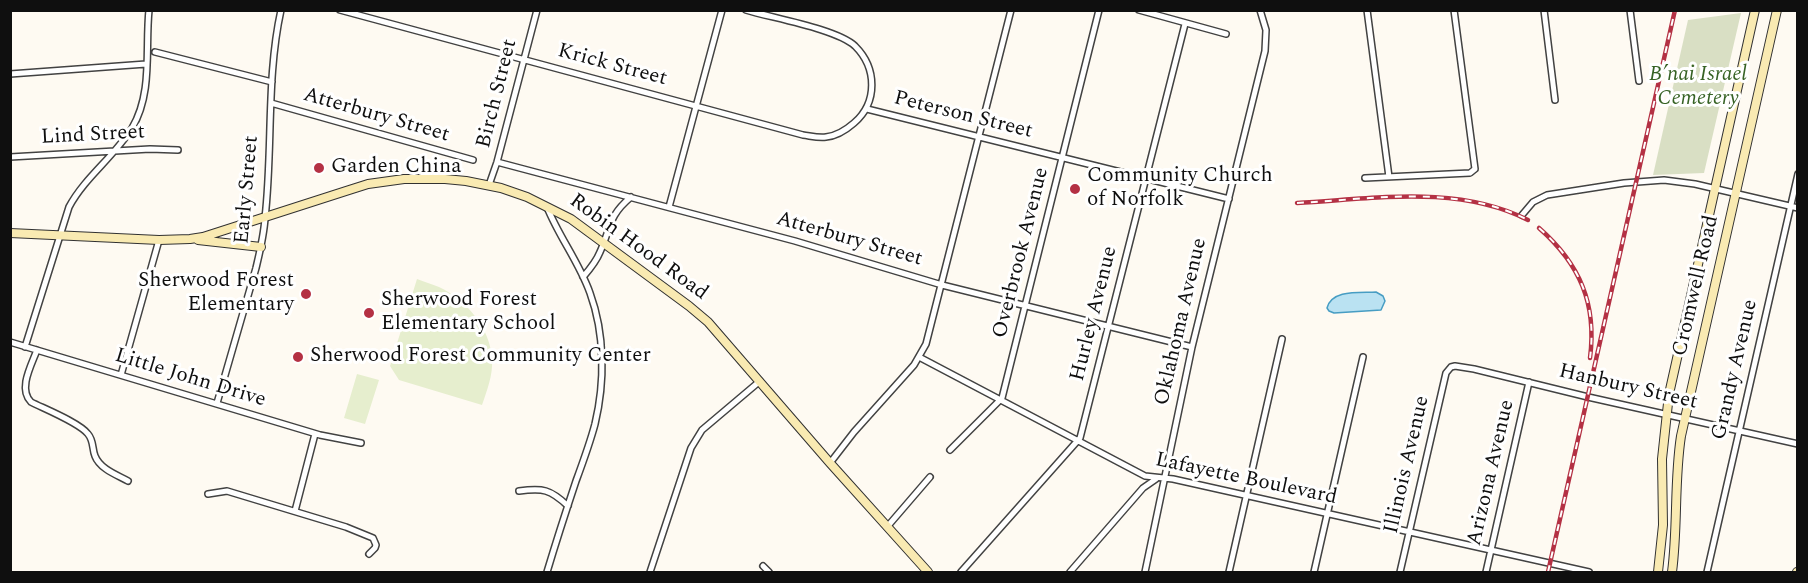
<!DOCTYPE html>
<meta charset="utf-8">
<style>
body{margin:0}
#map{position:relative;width:1808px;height:583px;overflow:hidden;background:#fefaf2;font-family:Spectral,serif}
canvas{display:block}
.frame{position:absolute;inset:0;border:12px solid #0f0f0f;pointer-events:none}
</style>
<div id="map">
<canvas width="1808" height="583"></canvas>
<div class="frame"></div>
</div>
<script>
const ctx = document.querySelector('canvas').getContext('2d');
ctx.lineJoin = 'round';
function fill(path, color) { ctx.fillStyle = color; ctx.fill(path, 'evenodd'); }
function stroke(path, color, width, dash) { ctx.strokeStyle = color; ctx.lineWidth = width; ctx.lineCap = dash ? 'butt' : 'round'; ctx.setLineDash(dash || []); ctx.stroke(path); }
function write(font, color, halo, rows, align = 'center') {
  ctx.font = font + ' Spectral,serif'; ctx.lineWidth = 6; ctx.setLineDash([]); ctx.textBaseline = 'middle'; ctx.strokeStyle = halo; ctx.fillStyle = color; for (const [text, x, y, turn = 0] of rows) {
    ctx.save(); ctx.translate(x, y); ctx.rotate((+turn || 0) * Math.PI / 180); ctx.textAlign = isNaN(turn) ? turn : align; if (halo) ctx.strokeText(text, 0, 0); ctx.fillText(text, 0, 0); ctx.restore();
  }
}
const cemetery = new Path2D(`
 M 1741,13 L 1704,173 L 1653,175 L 1688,20 Z`);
const pitch = new Path2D(`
 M 417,279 C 424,282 432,284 439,287 C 466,300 491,328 492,360 C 493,375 487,390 482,405 L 399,380 L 390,366 Z
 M 357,374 L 379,380 L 365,424 L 344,418 Z`);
const water = new Path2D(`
 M 1376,292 L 1383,296 L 1385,301 L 1381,310 L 1334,313 L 1329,311 L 1327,308 C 1332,289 1360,293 1376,292 Z`);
const street = new Path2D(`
 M 340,10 L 803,135 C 811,136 818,138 826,137 C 837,136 846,130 854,123 C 878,102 877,68 855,46 C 837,29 772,18 746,10
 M 1139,10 L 1226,34
 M 1367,10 L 1389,177
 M 1544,10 L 1555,100
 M 1630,10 L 1639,81
 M 155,52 L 272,82
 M 10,74 L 146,64
 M 271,103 L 473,160
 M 867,109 L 1229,199
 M 10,157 L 150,149 L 178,150
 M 497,162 L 795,241 L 942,285 L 1192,347
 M 1365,178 L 1470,173 L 1475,169 L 1454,10
 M 489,185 L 497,162 L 537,10
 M 547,207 C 559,237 579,262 590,293 C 605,334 605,382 595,424 C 590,443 583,462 576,481 C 566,511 556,542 547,572
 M 669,207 L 722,10
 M 1522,215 L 1533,202 L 1547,195 L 1624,183 L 1664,180 L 1695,184 L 1798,208
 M 583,277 C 590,269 596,262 600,252 C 611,228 608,216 631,197
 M 10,342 L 320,435 L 361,443
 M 25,347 L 69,207 C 85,177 114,157 132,128 C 153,93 145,49 149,10
 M 37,350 C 31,366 18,389 31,402 C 45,409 80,423 88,434 C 94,441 92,449 95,456 C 100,469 117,475 128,481
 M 919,357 L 1145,476 L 1173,479 L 1589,572
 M 121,375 L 159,240
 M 217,403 L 256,268 C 260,251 264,235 265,218 C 273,149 266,78 281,10
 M 950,450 L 1002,398 L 1099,10
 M 830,463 L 854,432 L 914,365 L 926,344 L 1011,10
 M 519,491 C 543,488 550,489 568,506
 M 208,494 L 227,491 L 346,527 L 373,538 L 376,545 L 375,548 L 369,554
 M 295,511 L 315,434
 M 887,527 L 930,477
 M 763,566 L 769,572
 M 650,572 L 691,448 L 702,430 L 760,381
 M 961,572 L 1080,438 L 1185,24
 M 1070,572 L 1143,488 L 1156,479
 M 1145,572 L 1192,347 L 1265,51 L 1266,30 L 1260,10
 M 1229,572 L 1282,339
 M 1314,572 L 1363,357
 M 1400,572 L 1446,373 L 1451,367 L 1455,366 L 1474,369 L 1588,397 L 1798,444
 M 1486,572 L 1529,382
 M 1707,572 L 1798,174`);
const secondary = new Path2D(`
 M 10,233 L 159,240 L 190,239 L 203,237 L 346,191 L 368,184 L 404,179 L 445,179 L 466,181 L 501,188 L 527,197 L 571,219 L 689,306 L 708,322 L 830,463 L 928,572
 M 198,240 L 261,247
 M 1658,572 L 1663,525 L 1662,459 L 1669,394 L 1755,10
 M 1672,572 C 1678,527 1674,481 1681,436 L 1777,10
 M 1797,572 L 1798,572`);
const rail = new Path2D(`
 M 1297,203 C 1374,199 1457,184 1528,220
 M 1539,228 C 1580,264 1597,304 1590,358
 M 1548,572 L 1675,10`);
const markers = [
 [319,168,6,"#b43144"],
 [1075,189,6,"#b43144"],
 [306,294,6,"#b43144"],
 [369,313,6,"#b43144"],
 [298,357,6,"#b43144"]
];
const streetNames = [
 ["Krick Street",612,66,15],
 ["Birch Street",498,94,-76],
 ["Atterbury Street",376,116,16],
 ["Peterson Street",963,116,14],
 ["Lind Street",93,136,-3],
 ["Early Street",248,190,-85],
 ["Atterbury Street",849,240,16],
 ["Robin Hood Road",638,248,36],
 ["Overbrook Avenue",1022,253,-76],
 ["Cromwell Road",1697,286,-77],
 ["Hurley Avenue",1095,314,-76],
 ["Oklahoma Avenue",1182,322,-77],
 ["Grandy Avenue",1736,370,-77],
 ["Little John Drive",190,379,17],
 ["Hanbury Street",1628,388,13],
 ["Illinois Avenue",1408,465,-77],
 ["Arizona Avenue",1492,473,-77],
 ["Lafayette Boulevard",1246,480,12]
];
const parkNames = [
 ["B’nai Israel",1698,76],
 ["Cemetery",1698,100]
];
const poiNames = [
 ["Garden China",331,168],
 ["Community Church",1087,177],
 ["of Norfolk",1087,201],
 ["Sherwood Forest",294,282,"right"],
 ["Elementary",294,306,"right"],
 ["Sherwood Forest",381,301],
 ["Elementary School",381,325],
 ["Sherwood Forest Community Center",310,357]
];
fill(cemetery, '#d9dfc4');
fill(pitch, '#e6eece');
fill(water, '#bae2f2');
stroke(water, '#479dc3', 1.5);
stroke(street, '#424242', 8);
stroke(secondary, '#313131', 10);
stroke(street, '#fff', 5);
stroke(secondary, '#f9eab2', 8);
stroke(rail, '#b43144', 4.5);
stroke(rail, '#fff', 2, [7]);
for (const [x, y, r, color] of markers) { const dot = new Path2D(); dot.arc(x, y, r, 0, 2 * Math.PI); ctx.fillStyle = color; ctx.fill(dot); stroke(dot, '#fff', 2); }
write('21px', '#0f0f0f', '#fff', streetNames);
write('italic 21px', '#366224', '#fff', parkNames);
write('21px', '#0f0f0f', '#fff', poiNames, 'left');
</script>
